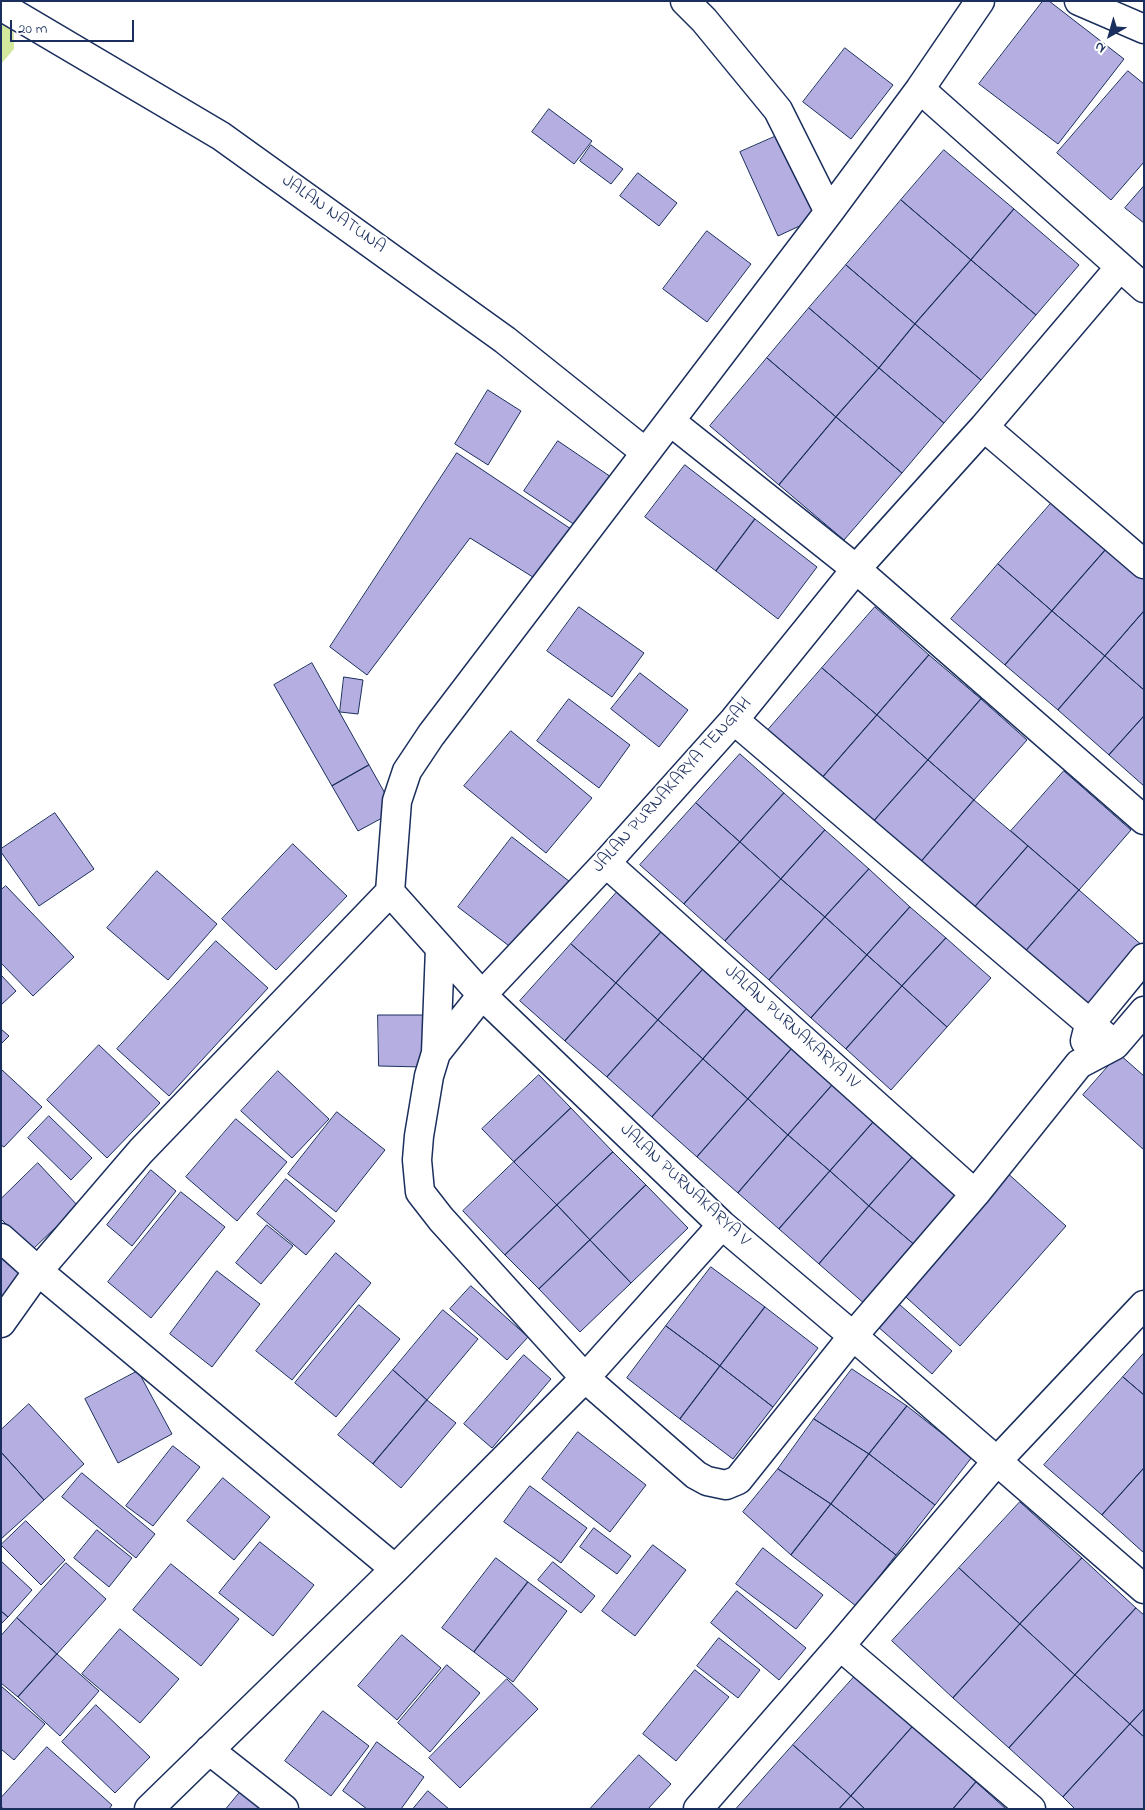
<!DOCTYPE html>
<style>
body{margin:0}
#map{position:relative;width:1145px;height:1810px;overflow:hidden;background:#fff;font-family:"Indie Flower",sans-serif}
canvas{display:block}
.frame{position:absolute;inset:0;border:2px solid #1b2f5e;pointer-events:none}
.north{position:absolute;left:1085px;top:10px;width:50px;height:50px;-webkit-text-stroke:4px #fff;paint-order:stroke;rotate:218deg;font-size:14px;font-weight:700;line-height:20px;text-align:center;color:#1b2f5e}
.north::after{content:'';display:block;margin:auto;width:18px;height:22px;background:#1b2f5e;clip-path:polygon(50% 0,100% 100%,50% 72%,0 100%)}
.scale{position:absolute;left:10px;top:20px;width:124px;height:22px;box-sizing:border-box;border:2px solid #1b2f5e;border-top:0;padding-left:6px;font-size:15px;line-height:18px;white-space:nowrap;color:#1b2f5e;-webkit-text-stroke:4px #fff;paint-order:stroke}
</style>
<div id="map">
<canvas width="1145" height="1810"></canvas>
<div class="frame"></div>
<div class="north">N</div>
<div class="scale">20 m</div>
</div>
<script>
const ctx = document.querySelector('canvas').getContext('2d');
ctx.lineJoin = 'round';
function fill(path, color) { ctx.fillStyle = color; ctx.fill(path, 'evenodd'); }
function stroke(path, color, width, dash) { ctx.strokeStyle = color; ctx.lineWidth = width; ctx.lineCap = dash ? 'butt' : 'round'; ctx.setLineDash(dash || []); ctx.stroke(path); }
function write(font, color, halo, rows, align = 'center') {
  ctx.font = font + ' "Indie Flower",sans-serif'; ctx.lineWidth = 4; ctx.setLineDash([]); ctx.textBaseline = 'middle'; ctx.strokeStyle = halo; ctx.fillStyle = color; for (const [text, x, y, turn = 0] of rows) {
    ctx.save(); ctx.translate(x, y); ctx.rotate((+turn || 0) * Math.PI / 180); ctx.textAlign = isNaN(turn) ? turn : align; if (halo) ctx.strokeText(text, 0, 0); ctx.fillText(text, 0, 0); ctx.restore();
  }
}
const green = new Path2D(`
 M 1,1 L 13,1 L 14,49 L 1,64 Z`);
const building = new Path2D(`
 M 1043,1 L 1049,1 L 1124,59 L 1058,144 L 979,84 Z
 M 845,48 L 893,85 L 851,139 L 803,102 Z
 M 1128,71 L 1144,84 L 1144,162 L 1111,200 L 1057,153 Z
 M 549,109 L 592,141 L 574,164 L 532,132 Z
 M 781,134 L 819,217 L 778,236 L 740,152 Z
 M 591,145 L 623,169 L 611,184 L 580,161 Z
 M 944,150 L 1014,209 L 971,260 L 901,200 Z
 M 638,173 L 677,203 L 659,226 L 620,196 Z
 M 1144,186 L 1144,223 L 1125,208 Z
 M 901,200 L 971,260 L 915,324 L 846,265 Z
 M 1014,209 L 1079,265 L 1036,315 L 971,260 Z
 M 707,231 L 751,264 L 707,322 L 663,289 Z
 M 971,260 L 1036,315 L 981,380 L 915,324 Z
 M 846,265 L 915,324 L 879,368 L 809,308 Z
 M 809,308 L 879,368 L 836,417 L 767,358 Z
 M 915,324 L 981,380 L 944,423 L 879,368 Z
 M 767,358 L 836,417 L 779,485 L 710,426 Z
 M 879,368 L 944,423 L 902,473 L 836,417 Z
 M 488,390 L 521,411 L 488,465 L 455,444 Z
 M 836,417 L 902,473 L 844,540 L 779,485 Z
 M 558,441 L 614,479 L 581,529 L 524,491 Z
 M 457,453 L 571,529 L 536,579 L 470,538 L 367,675 L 330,647 Z
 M 685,465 L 755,519 L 716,571 L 645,517 Z
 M 1054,500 L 1108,547 L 1052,611 L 998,564 Z
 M 755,519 L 817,567 L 778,619 L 716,571 Z
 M 1108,547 L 1144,577 L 1144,611 L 1105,656 L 1052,611 Z
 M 998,564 L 1052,611 L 1005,665 L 951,619 Z
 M 579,607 L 644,653 L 612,697 L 547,651 Z
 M 875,607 L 929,655 L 877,715 L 822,668 Z
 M 1052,611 L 1105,656 L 1058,710 L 1005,665 Z
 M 1144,611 L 1144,690 L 1105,656 Z
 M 929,655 L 981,699 L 928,760 L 877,715 Z
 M 1105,656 L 1144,690 L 1144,716 L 1109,755 L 1058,710 Z
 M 312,663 L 369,765 L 332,786 L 274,685 Z
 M 822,668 L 877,715 L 822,778 L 768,730 Z
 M 640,673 L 688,710 L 659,747 L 611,709 Z
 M 344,677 L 363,680 L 358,714 L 340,712 Z
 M 569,699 L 630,745 L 599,788 L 537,741 Z
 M 981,699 L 1027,740 L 974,800 L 928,760 Z
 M 877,715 L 928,760 L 873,822 L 822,778 Z
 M 1144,716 L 1144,786 L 1109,755 Z
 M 511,731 L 592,798 L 546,853 L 464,786 Z
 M 740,754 L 784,793 L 740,842 L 696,803 Z
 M 928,760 L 974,800 L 920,863 L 873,822 Z
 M 369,765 L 395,811 L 358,831 L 332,786 Z
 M 1064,771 L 1131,830 L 1079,890 L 1011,831 Z
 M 784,793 L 825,830 L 781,879 L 740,842 Z
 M 974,800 L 1028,846 L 973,909 L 920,863 Z
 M 696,803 L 740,842 L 684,904 L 640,865 Z
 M 55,813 L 94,869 L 39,906 L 1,852 L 1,849 Z
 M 825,830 L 869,869 L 825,917 L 781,879 Z
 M 512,837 L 574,885 L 517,952 L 458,907 Z
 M 740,842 L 781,879 L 725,941 L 684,904 Z
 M 293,844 L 347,896 L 276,970 L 222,919 Z
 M 1028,846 L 1079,890 L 1024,953 L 973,909 Z
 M 869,869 L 910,907 L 867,955 L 825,917 Z
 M 157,871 L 217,924 L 168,980 L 107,928 Z
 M 781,879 L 825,917 L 769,980 L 725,941 Z
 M 6,886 L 74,957 L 33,996 L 1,963 L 1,890 Z
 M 1079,890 L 1144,947 L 1092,1011 L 1024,953 Z
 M 617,892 L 662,931 L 616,983 L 571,944 Z
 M 910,907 L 946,938 L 902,986 L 867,955 Z
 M 825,917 L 867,955 L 811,1018 L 769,980 Z
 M 662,931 L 704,968 L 658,1020 L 616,983 Z
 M 946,938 L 991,978 L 947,1027 L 902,986 Z
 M 216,941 L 268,988 L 169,1096 L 117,1049 Z
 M 571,944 L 616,983 L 565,1041 L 520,1001 Z
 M 867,955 L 902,986 L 846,1049 L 811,1018 Z
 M 704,968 L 748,1007 L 703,1059 L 658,1020 Z
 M 1,975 L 16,991 L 1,1005 Z
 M 616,983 L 658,1020 L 607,1077 L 565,1041 Z
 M 902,986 L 947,1027 L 891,1090 L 846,1049 Z
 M 748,1007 L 793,1047 L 748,1099 L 703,1059 Z
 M 378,1015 L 423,1015 L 423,1067 L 379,1066 Z
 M 658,1020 L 703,1059 L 652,1117 L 607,1077 Z
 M 1,1029 L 9,1036 L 1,1044 Z
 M 99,1045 L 160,1103 L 107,1158 L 47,1100 Z
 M 793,1047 L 834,1083 L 788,1135 L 748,1099 Z
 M 1119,1054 L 1144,1076 L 1144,1150 L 1083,1095 Z
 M 703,1059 L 748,1099 L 697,1157 L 652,1117 Z
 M 1,1069 L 42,1107 L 4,1147 L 1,1145 Z
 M 278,1071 L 329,1119 L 292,1158 L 241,1111 Z
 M 539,1075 L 571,1108 L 514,1162 L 482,1129 Z
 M 834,1083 L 876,1119 L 830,1171 L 788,1135 Z
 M 748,1099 L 788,1135 L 738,1193 L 697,1157 Z
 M 571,1108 L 613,1152 L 557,1205 L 514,1162 Z
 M 337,1112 L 385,1150 L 336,1212 L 288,1174 Z
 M 49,1116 L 92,1158 L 71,1180 L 28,1138 Z
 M 236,1119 L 287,1162 L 237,1221 L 186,1177 Z
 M 876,1119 L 915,1154 L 869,1206 L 830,1171 Z
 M 788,1135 L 830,1171 L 779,1229 L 738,1193 Z
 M 613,1152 L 646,1185 L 590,1240 L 557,1205 Z
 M 915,1154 L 963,1195 L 917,1247 L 869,1206 Z
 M 514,1162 L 557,1205 L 505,1255 L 463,1211 Z
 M 38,1163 L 78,1206 L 32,1250 L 1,1219 L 1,1199 Z
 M 151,1170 L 176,1191 L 132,1246 L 107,1225 Z
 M 1004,1170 L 1066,1226 L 960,1346 L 897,1289 Z
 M 830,1171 L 869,1206 L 819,1264 L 779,1229 Z
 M 286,1179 L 335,1221 L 306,1255 L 257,1214 Z
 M 646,1185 L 688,1228 L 631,1283 L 590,1240 Z
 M 181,1192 L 225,1227 L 151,1318 L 108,1282 Z
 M 557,1205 L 590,1240 L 539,1289 L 505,1255 Z
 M 869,1206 L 917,1247 L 866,1305 L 819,1264 Z
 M 267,1225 L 293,1246 L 261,1284 L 236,1263 Z
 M 590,1240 L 631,1283 L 580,1332 L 539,1289 Z
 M 1,1249 L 32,1279 L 1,1310 Z
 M 336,1253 L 371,1283 L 292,1380 L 256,1351 Z
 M 711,1267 L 765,1307 L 720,1366 L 666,1326 Z
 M 217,1271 L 260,1304 L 212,1367 L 170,1334 Z
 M 471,1286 L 528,1337 L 507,1360 L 450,1309 Z
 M 890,1296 L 952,1351 L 932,1374 L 869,1319 Z
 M 359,1305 L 400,1339 L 336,1417 L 295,1383 Z
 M 765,1307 L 818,1348 L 773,1407 L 720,1366 Z
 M 443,1310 L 478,1339 L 427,1400 L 393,1370 Z
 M 666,1326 L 720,1366 L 680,1419 L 627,1378 Z
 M 1144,1353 L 1144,1395 L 1123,1377 Z
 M 524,1355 L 551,1379 L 492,1448 L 464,1424 Z
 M 720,1366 L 773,1407 L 733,1459 L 680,1419 Z
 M 852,1369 L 907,1406 L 869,1454 L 814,1419 Z
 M 393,1370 L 427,1400 L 373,1464 L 338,1435 Z
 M 138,1371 L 172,1434 L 118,1463 L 85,1399 Z
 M 1123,1377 L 1144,1395 L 1144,1468 L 1102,1515 L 1044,1465 Z
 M 427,1400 L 456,1423 L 401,1488 L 373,1464 Z
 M 29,1404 L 84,1464 L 44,1500 L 1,1452 L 1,1430 Z
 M 907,1406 L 972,1457 L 935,1505 L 869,1454 Z
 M 814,1419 L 869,1454 L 831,1504 L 778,1469 Z
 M 578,1432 L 646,1485 L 610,1532 L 542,1479 Z
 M 173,1446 L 200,1467 L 153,1526 L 126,1506 Z
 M 1,1452 L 44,1500 L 1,1539 Z
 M 869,1454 L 935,1505 L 896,1555 L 831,1504 Z
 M 1144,1468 L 1144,1553 L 1102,1515 Z
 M 778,1469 L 831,1504 L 791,1555 L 743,1512 Z
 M 82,1473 L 155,1534 L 136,1558 L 62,1497 Z
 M 223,1478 L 270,1517 L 234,1560 L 187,1521 Z
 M 530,1486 L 587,1528 L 561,1563 L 504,1522 Z
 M 1020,1502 L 1082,1558 L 1020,1624 L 959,1568 Z
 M 831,1504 L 896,1555 L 856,1606 L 791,1555 Z
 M 26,1521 L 65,1560 L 41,1585 L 1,1545 Z
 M 594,1528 L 631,1556 L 617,1574 L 580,1547 Z
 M 97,1530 L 132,1558 L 109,1587 L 74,1558 Z
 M 260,1542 L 314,1585 L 273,1636 L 219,1593 Z
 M 653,1545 L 686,1570 L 635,1636 L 602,1611 Z
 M 763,1548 L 823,1595 L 796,1629 L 736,1584 Z
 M 496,1558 L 528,1582 L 474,1652 L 442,1628 Z
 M 1082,1558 L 1136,1608 L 1075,1675 L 1020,1624 Z
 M 1,1561 L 32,1590 L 8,1617 L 1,1611 Z
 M 553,1562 L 595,1596 L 581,1613 L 538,1580 Z
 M 66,1563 L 106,1599 L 57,1654 L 17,1618 Z
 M 171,1564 L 239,1619 L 201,1666 L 133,1610 Z
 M 959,1568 L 1020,1624 L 953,1698 L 892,1641 Z
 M 528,1582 L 567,1611 L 513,1682 L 474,1652 Z
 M 737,1591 L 806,1648 L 779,1680 L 711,1623 Z
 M 1136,1608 L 1144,1615 L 1144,1709 L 1130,1724 L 1075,1675 Z
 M 1,1611 L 8,1617 L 1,1624 Z
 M 17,1618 L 57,1654 L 18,1697 L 1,1683 L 1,1636 Z
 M 1020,1624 L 1075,1675 L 1009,1748 L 953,1698 Z
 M 120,1629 L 179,1679 L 140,1723 L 82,1674 Z
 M 402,1635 L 441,1668 L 397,1720 L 358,1686 Z
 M 719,1638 L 760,1670 L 738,1698 L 697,1666 Z
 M 57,1654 L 99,1691 L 60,1736 L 18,1697 Z
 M 447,1665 L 480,1693 L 430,1752 L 398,1723 Z
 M 695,1670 L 729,1697 L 676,1761 L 643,1734 Z
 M 1075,1675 L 1130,1724 L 1063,1797 L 1009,1748 Z
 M 855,1676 L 913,1726 L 851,1796 L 793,1745 Z
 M 507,1679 L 538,1709 L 460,1788 L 429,1758 Z
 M 1,1686 L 45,1724 L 14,1760 L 1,1749 Z
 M 96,1705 L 150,1757 L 115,1793 L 62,1742 Z
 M 1144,1709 L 1144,1737 L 1130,1724 Z
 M 323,1711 L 369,1746 L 331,1796 L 285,1761 Z
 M 1130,1724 L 1144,1737 L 1144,1809 L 1075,1809 L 1063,1797 Z
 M 913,1726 L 976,1782 L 953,1809 L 865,1809 L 851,1796 Z
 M 377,1742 L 424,1777 L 401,1809 L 367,1809 L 343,1791 Z
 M 793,1745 L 851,1796 L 839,1809 L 736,1809 Z
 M 47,1747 L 112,1805 L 109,1809 L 4,1809 L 1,1807 L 1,1798 Z
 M 639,1755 L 671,1784 L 648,1809 L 590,1809 Z
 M 976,1782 L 1006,1809 L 953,1809 Z
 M 241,1791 L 262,1809 L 226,1809 Z
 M 428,1791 L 449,1809 L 413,1809 Z
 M 851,1796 L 865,1809 L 839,1809 Z`);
const street = new Path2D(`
 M 685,1 L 704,20 L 778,110 L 829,212
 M 1079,1 L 1144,29
 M 1,6 L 221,136 L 505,340 L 645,452
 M 920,89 L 1144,288
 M 1120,267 L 984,427 L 856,569 L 734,720 L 606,863 L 482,995 L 436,1053 L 429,1076 L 419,1136 L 417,1160 L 420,1192 L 441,1219 L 585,1378 L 696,1475 L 707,1481 L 726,1485 L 738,1480 L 853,1336 L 975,1194 L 1079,1064 L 1115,1045 L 1144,1011
 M 670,421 L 856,569 L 1144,820
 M 984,427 L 1144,564
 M 734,720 L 1115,1045
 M 606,863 L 975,1194
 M 390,892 L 482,995 L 722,1225 L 853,1336 L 1144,1589
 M 1085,1041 L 1089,1025 L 1144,958
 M 436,1053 L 440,948
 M 1,1238 L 38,1271 L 395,1569
 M 1,1323 L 38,1271 L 141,1151 L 390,892 L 397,801 L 407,771 L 431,735 L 829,212 L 920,89 L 980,1
 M 840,1646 L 1031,1809
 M 209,1750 L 284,1809
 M 149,1809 L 395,1569 L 585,1378 L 722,1225
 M 698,1809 L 840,1646 L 997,1461 L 1144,1305`);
const streetNames = [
 ["JALAN NATUNA",333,215,35],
 ["JALAN PURNAKARYA TENGAH",673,786,-48],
 ["JALAN PURNAKARYA IV",791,1028,42],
 ["JALAN PURNAKARYA V",684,1186,43]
];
fill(green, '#d1e89d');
fill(building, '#b4afe0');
stroke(building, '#1b2f5e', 1);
stroke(street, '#1b2f5e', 31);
stroke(street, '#fff', 28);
write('18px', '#1b2f5e', '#fff', streetNames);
</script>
